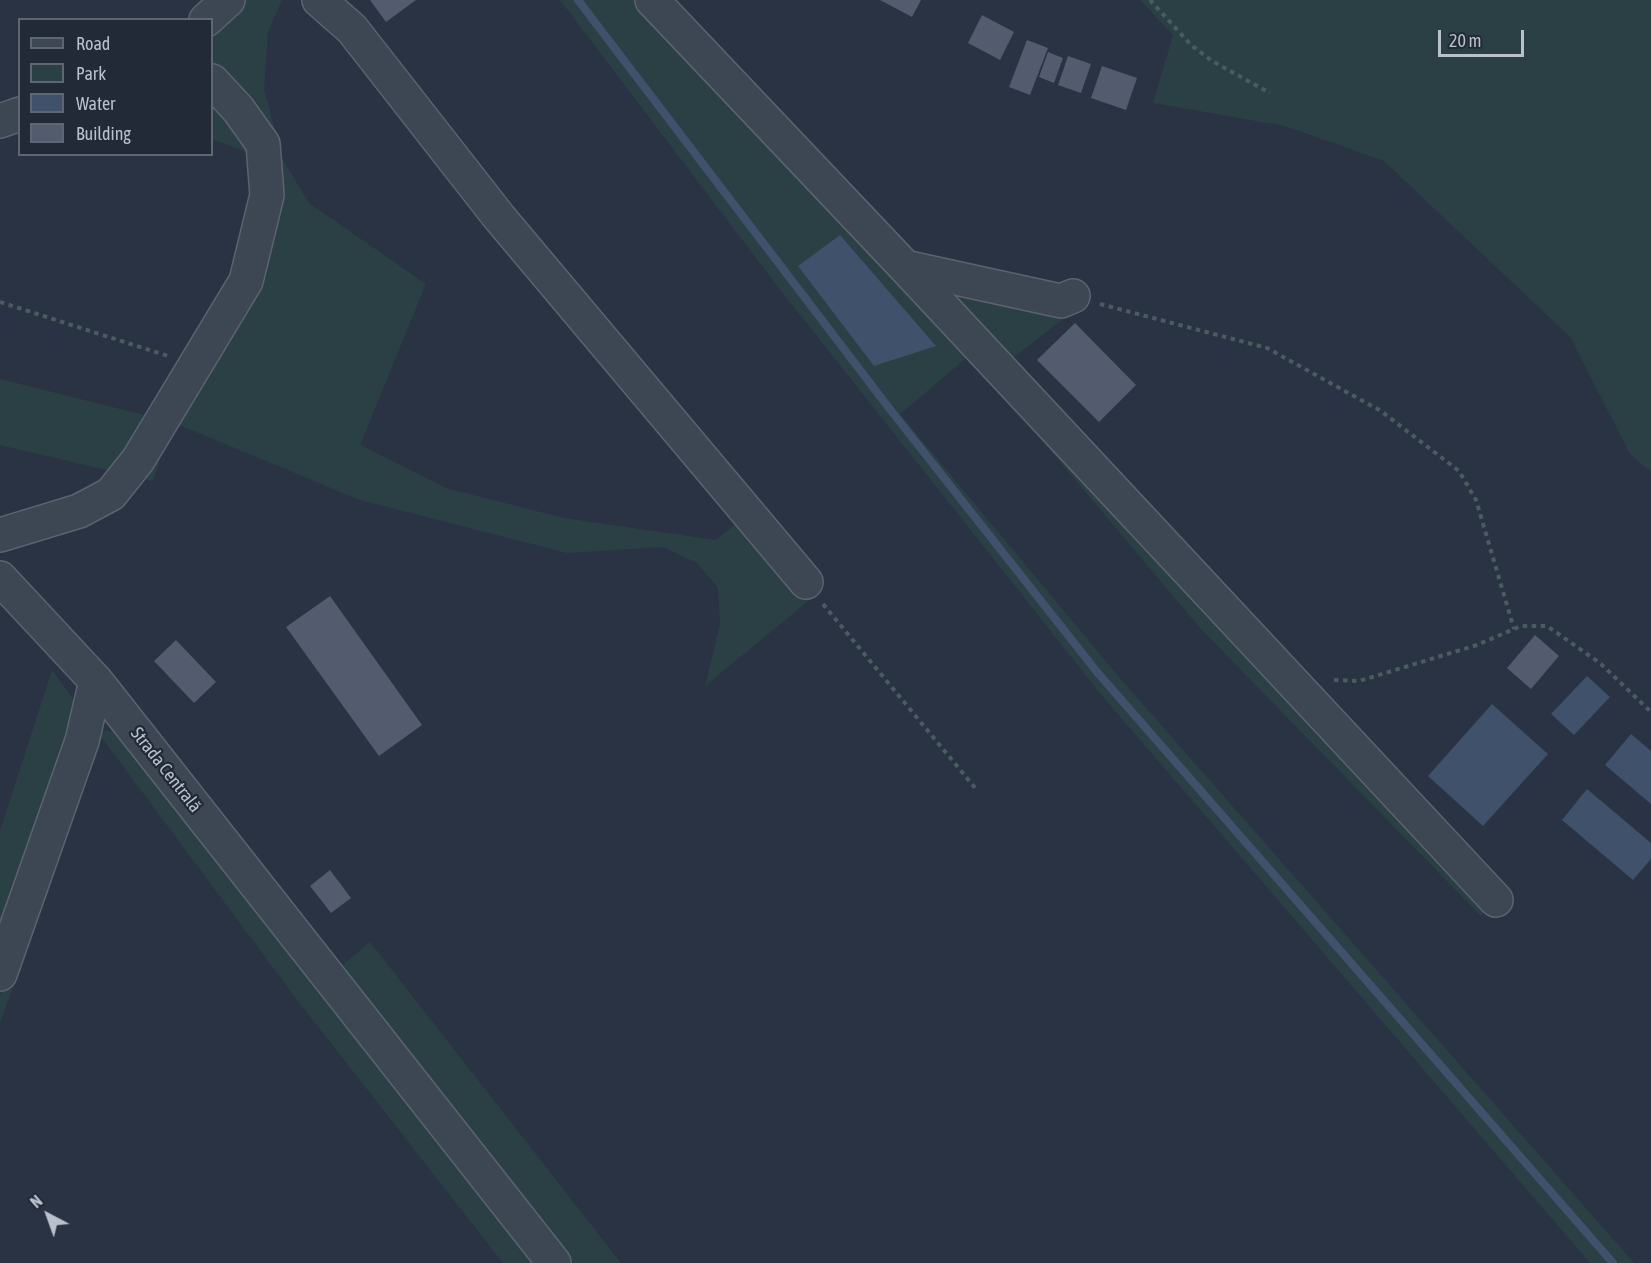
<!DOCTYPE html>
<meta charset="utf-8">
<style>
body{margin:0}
#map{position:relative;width:1651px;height:1263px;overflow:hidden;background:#293343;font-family:"Asap Condensed",sans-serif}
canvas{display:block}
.legend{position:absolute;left:18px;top:18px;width:195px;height:138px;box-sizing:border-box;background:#222a38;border:2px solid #5f6673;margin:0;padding:8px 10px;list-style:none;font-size:18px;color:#bac1cc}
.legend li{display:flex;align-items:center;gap:12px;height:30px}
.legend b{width:30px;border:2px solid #5f6673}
.north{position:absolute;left:18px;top:1185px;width:60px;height:60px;-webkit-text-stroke:4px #222a38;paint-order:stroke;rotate:319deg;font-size:16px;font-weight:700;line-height:24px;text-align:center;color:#bac1cc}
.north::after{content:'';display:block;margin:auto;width:21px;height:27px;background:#bac1cc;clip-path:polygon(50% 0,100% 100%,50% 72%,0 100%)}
.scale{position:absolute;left:1438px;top:30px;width:86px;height:27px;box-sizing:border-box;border:3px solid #bac1cc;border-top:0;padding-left:8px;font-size:18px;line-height:21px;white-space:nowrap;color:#bac1cc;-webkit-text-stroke:4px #222a38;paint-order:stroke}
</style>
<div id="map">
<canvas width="1651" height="1263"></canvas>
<ul class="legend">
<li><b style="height:8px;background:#3d4653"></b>Road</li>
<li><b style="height:16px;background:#2b4044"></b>Park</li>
<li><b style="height:16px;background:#3f516b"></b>Water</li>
<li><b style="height:16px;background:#525c6e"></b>Building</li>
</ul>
<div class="north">N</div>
<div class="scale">20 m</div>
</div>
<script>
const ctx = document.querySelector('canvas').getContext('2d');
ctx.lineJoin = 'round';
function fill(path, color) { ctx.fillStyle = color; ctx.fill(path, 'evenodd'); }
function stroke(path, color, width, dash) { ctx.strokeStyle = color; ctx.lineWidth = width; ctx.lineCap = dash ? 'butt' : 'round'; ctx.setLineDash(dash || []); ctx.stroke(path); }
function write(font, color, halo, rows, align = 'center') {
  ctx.font = font + ' "Asap Condensed",sans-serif'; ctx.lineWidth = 4.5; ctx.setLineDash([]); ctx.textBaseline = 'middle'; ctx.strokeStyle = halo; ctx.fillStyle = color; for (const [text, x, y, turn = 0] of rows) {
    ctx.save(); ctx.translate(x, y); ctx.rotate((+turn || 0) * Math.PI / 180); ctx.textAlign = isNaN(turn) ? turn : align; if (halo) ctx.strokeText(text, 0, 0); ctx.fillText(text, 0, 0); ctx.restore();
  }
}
const green = new Path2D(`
 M 238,0 L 282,0 L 268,32 L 264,89 L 283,160 L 309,203 L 426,284 L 360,445 L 446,488 L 564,518 L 716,540 L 742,519 L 812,598 L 705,686 L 720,624 L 718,588 L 697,563 L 663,547 L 567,553 L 360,500 L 172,422 L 153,481 L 0,445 L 0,379 L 172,422 L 274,195 L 212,69 L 212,28 Z
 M 560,0 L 644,0 L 1491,904 L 1481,916 L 1200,628 L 970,355 L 900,414 L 1119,677 L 1634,1263 L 1590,1263 L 1099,692 L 778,287 Z
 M 1140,0 L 1651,0 L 1651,472 L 1630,454 L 1570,337 L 1384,161 L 1285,126 L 1153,103 L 1173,35 Z
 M 212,91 L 256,156 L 212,139 Z
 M 945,286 L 1079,307 L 1010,360 Z
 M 52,670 L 78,706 L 0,943 L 0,831 Z
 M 97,731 L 114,731 L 535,1263 L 503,1263 L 298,1001 L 102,738 L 0,1023 L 0,996 Z
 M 370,942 L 621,1263 L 574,1263 L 340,967 Z`);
const water = new Path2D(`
 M 840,235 L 936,346 L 874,366 L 798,266 Z
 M 1587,676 L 1610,697 L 1574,735 L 1551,714 Z
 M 1492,704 L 1548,754 L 1483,826 L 1428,776 Z
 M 1631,734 L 1651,751 L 1651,804 L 1605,765 Z
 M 1587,789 L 1651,843 L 1651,859 L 1633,880 L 1562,820 Z`);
const stream = new Path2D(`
 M 578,0 L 889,408 L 1097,672 L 1613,1263`);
const building = new Path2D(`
 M 370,0 L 416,0 L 386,22 Z
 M 880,0 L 921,0 L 912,17 Z
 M 982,15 L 1014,32 L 1000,60 L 968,43 Z
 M 1027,40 L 1048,48 L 1030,95 L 1009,87 Z
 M 1048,52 L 1063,58 L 1054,83 L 1039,77 Z
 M 1068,56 L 1091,64 L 1081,93 L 1058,85 Z
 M 1102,66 L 1137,78 L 1126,110 L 1091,98 Z
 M 1075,323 L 1136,385 L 1099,422 L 1037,360 Z
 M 330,596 L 422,725 L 379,756 L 286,627 Z
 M 1535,635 L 1559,656 L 1531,689 L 1507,668 Z
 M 176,640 L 216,682 L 194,703 L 154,661 Z
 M 330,870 L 351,898 L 331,913 L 310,886 Z`);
const path = new Path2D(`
 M 1150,0 L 1191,45 L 1212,61 L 1270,93
 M 0,302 L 168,356
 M 1100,304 L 1267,348 L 1381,411 L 1459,471 L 1476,500 L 1514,629
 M 823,604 L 976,789
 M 1334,680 L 1359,681 L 1477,645 L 1521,626 L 1547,626 L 1600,663 L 1651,712`);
const minor = new Path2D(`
 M 319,0 L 352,29 L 499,217 L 806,582
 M 652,0 L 905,267 L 1496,900
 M 206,20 L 228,0
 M 0,121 L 20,114
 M 905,267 L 1061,301 L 1073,296
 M 0,535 L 79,511 L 111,494 L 138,460 L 246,281 L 267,195 L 263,144 L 238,109 L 212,81
 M 0,578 L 96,681 L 554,1263
 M 0,974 L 82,741 L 96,681`);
const streetNames = [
 ["Strada Centrală",166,770,52]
];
fill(green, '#2b4044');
fill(water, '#3f516b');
stroke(stream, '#3f516b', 8);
fill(building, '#525c6e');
stroke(minor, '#5b6370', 36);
stroke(path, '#495d60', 4, [4.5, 4.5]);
stroke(minor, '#3d4653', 33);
write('18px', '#bac1cc', '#222a38', streetNames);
</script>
